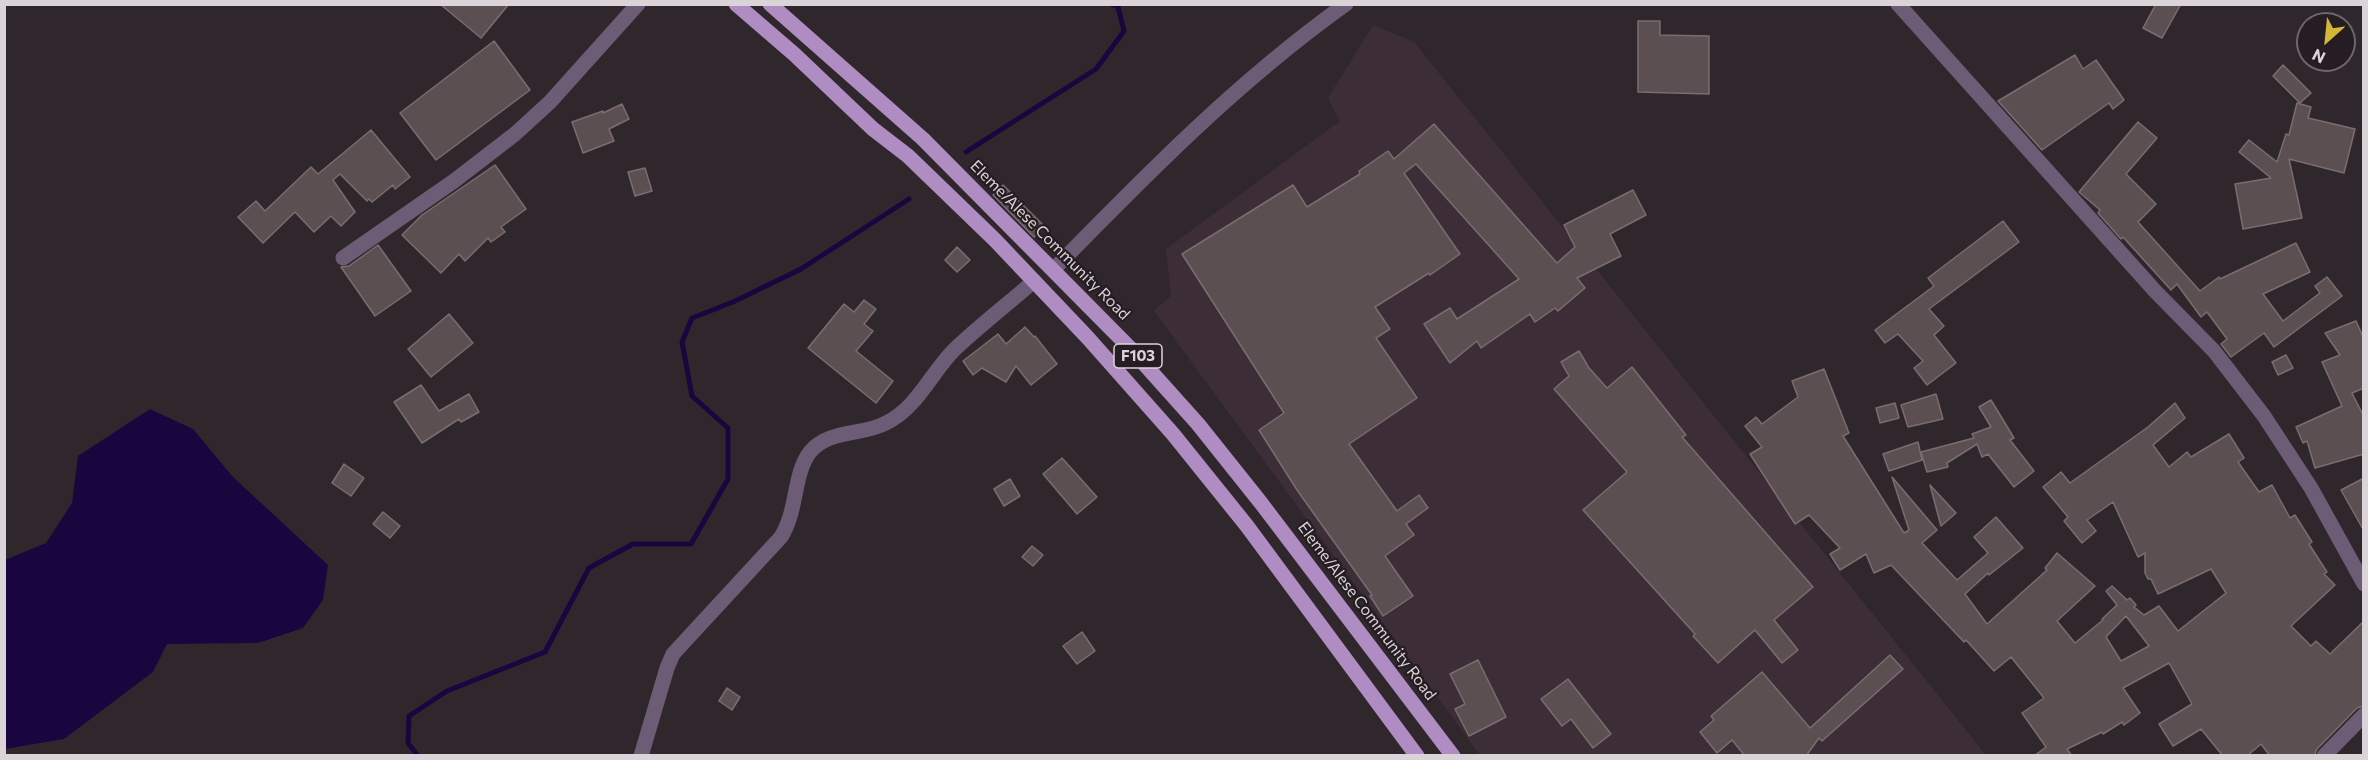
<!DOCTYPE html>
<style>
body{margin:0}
#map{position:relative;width:2368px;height:760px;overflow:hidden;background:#30272d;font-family:Commissioner,sans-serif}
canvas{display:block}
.frame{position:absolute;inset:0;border:6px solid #dad4d8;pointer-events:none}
.north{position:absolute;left:2296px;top:12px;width:60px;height:60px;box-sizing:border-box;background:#261d23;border:2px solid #6e666b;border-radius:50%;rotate:207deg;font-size:16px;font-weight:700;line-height:24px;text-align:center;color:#dad4d8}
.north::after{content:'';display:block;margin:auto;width:21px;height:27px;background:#d3b635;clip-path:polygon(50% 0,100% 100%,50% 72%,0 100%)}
</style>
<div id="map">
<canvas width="2368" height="760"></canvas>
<div class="frame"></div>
<div class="north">N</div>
</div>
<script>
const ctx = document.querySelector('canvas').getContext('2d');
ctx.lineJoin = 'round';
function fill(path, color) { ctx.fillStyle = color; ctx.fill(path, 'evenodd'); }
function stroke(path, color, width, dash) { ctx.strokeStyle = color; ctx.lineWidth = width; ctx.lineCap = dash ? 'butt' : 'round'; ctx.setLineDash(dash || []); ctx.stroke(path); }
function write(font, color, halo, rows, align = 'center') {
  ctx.font = font + ' Commissioner,sans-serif'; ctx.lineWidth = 4.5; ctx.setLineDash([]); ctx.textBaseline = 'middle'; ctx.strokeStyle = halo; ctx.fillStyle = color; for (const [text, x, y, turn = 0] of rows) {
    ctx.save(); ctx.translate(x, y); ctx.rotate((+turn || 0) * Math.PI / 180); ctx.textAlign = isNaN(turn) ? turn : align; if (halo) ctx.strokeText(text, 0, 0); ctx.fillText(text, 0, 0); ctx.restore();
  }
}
const built = new Path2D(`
 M 1373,25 L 1414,42 L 1986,755 L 1480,755 L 1154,311 L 1171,296 L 1166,249 L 1340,121 L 1328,98 Z`);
const water = new Path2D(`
 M 150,409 L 193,429 L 233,477 L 328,565 L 323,600 L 303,628 L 258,643 L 167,644 L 153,672 L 64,739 L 5,749 L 5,560 L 46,543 L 72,503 L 78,456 Z`);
const stream = new Path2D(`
 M 966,152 L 1096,69 L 1124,31 L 1118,7 L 1111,4
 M 418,756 L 408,743 L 409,716 L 447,691 L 545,652 L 589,568 L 633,544 L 691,544 L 728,479 L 728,428 L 692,396 L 682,342 L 692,318 L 733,302 L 801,269 L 909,199`);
const building = new Path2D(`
 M 440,4 L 509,4 L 481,38 Z
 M 2156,4 L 2181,4 L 2162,38 L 2143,28 Z
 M 1638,21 L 1660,21 L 1660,35 L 1709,36 L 1709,94 L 1638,92 Z
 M 494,41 L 530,90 L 436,160 L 400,113 Z
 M 2075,55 L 2083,69 L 2096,60 L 2124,100 L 2113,109 L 2109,103 L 2042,150 L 1998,101 Z
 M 2283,65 L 2311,93 L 2300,103 L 2273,76 Z
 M 2297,103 L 2311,107 L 2308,118 L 2355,129 L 2344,173 L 2289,159 L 2302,218 L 2243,229 L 2235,184 L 2271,178 L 2239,152 L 2249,140 L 2277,162 L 2286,134 L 2289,135 Z
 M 622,104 L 629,119 L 609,129 L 614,141 L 583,153 L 572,122 L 603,111 L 603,113 Z
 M 2138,122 L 2157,138 L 2126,174 L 2156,204 L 2138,222 L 2200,291 L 2219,277 L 2220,279 L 2296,243 L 2310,272 L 2263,294 L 2283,321 L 2320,293 L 2315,286 L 2327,277 L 2342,296 L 2274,347 L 2264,333 L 2231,357 L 2221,344 L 2227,339 L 2207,312 L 2201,317 L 2177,284 L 2171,290 L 2123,237 L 2121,239 L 2098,213 L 2100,210 L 2079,192 Z
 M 1434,124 L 1557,263 L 1575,247 L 1564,225 L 1633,190 L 1646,215 L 1610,234 L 1621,256 L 1577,278 L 1585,288 L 1558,311 L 1555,308 L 1535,322 L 1530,314 L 1481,348 L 1477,341 L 1450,363 L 1424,324 L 1450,308 L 1457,319 L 1519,279 L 1416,164 L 1404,173 L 1460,254 L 1430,275 L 1429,273 L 1375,307 L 1390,329 L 1376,338 L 1417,398 L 1349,444 L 1397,511 L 1419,495 L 1428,508 L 1406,524 L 1414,535 L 1385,556 L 1413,596 L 1383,616 L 1370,596 L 1372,595 L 1297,490 L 1259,430 L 1284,413 L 1182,254 L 1293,185 L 1307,207 L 1360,174 L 1359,171 L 1388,151 L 1394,159 Z
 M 371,130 L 410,177 L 395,189 L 393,185 L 372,202 L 369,199 L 367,201 L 340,174 L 333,180 L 355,212 L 341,226 L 331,216 L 314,232 L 295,212 L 263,243 L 238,217 L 256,201 L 265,211 L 311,167 L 318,174 Z
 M 495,165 L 526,209 L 501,227 L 505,232 L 491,242 L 488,238 L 465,261 L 459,254 L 441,273 L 402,235 L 422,215 Z
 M 645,168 L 652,191 L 635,196 L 628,172 Z
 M 1003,185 L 1045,227 L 1034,237 L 993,195 Z
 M 2003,221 L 2019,242 L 1929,309 L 1944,326 L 1934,335 L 1956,363 L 1927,385 L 1914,368 L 1923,361 L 1898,334 L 1885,343 L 1875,330 L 1934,286 L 1928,278 Z
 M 378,245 L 411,291 L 375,316 L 341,267 L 349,266 Z
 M 957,247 L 970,260 L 957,272 L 945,260 Z
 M 864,300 L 876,309 L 864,324 L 873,331 L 856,351 L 893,381 L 876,403 L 808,348 L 844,304 L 854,312 Z
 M 449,314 L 473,343 L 431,377 L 408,349 Z
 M 2356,321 L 2364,339 L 2364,388 L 2352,393 L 2364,417 L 2364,454 L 2315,468 L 2307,441 L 2303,443 L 2296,427 L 2342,406 L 2322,362 L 2340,355 L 2325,333 Z
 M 1025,327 L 1034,337 L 1035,336 L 1057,364 L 1031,385 L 1016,366 L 1006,382 L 982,368 L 973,375 L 963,361 L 998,334 L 1006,344 Z
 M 1579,351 L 1589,368 L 1607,388 L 1632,367 L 1686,435 L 1682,437 L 1813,587 L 1774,620 L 1798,650 L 1782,663 L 1755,630 L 1718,663 L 1693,636 L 1695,634 L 1583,510 L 1627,472 L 1554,389 L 1569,376 L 1561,362 Z
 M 2286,355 L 2293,368 L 2278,375 L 2272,362 Z
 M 1824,369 L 1849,433 L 1843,436 L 1904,533 L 1909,530 L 1892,477 L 1937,530 L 1922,543 L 1957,580 L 1988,553 L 1974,537 L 1996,517 L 2023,548 L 1989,575 L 1988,573 L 1965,594 L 1987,624 L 2047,570 L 2045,568 L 2057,553 L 2095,586 L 2057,621 L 2075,643 L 2103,620 L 2102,619 L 2117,605 L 2106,591 L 2112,586 L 2127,600 L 2130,598 L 2136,605 L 2134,607 L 2144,615 L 2159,606 L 2178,631 L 2226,593 L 2211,569 L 2158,594 L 2151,579 L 2148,579 L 2145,573 L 2145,553 L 2138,557 L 2113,502 L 2087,520 L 2096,531 L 2082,543 L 2064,521 L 2068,517 L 2043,487 L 2061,472 L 2070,483 L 2148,427 L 2175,403 L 2185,418 L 2153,445 L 2169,467 L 2187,452 L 2191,457 L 2229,434 L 2244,458 L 2238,462 L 2259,492 L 2272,485 L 2290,518 L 2295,515 L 2312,542 L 2309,544 L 2327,572 L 2324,574 L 2335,585 L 2291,626 L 2311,646 L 2316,641 L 2330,654 L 2364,621 L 2364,706 L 2357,708 L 2317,749 L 2314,756 L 2270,756 L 2261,744 L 2247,756 L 2223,756 L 2201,729 L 2173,746 L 2159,724 L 2192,704 L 2169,663 L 2123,688 L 2140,713 L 2124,725 L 2122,722 L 2103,734 L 2102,732 L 2067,749 L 2072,756 L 2034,756 L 2046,747 L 2022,713 L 2044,698 L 2011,657 L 1994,671 L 1966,640 L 1964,642 L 1891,565 L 1874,573 L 1866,554 L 1840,570 L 1830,554 L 1840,548 L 1809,515 L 1795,524 L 1750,454 L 1762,447 L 1745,426 L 1756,417 L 1762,424 L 1798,397 L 1792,381 ZM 2126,616 L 2149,646 L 2121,661 L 2106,637 Z
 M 421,385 L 439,411 L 469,394 L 479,412 L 461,422 L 459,419 L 422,443 L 394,402 Z
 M 1936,394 L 1943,419 L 1908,427 L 1901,405 Z
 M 1991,400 L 2014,438 L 2010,440 L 2034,471 L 2014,487 L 1988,454 L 1982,457 L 1977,444 L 1947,463 L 1948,467 L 1927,472 L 1921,452 L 1974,438 L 1972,434 L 1991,427 L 1979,407 Z
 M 1895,403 L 1899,418 L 1880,423 L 1876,408 Z
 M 1918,442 L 1922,460 L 1889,471 L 1883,454 Z
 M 1062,458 L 1097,497 L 1077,514 L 1043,474 Z
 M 344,464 L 364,478 L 351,496 L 332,483 Z
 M 2364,478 L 2364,531 L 2341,490 Z
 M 1010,479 L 1020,496 L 1004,506 L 994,489 Z
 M 1930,485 L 1956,513 L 1941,526 Z
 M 383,512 L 400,526 L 390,538 L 373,524 Z
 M 1032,546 L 1043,555 L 1033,566 L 1022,557 Z
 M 1082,632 L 1095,651 L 1077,664 L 1063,646 Z
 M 1890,655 L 1903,669 L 1822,741 L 1819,738 L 1806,756 L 1745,756 L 1732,740 L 1717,753 L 1700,732 L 1714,720 L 1711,716 L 1762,672 L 1810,728 Z
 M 1478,660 L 1506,717 L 1469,736 L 1455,709 L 1465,704 L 1450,674 Z
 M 1568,679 L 1611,734 L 1593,748 L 1571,719 L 1562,726 L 1541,699 Z
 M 727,688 L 740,697 L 732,710 L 719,701 Z`);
const minor = new Path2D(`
 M 1898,4 L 2155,291 L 2214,351 L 2264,416 L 2311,488 L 2364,584
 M 343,258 L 454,181 L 515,134 L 550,102 L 638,4
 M 1054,269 C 1146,175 1238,81 1346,4
 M 641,756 L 667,668 L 673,654 L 781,537 C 798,510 793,474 810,452 C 829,429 862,436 886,423 C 917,408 931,373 954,350 C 979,326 1008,304 1034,281
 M 2324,756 L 2364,715`);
const primary = new Path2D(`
 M 736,4 L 794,54 L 873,129 L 908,156 L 995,240 L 1088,338 L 1173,434 L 1247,526 L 1417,756
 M 770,4 L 923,139 L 1129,347 L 1198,424 L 1261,503 L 1453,756`);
const shields = [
 [1138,356,48]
];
const shieldNames = [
 ["F103",1138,356]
];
const streetNames = [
 ["Eleme/Alese Community Road",1050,240,45],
 ["Eleme/Alese Community Road",1367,611,53]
];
fill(built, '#3c2d37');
fill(water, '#19063f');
stroke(stream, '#19063f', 5);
fill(building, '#5c4f52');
stroke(building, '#7a6d70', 1.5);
stroke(minor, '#6d5c75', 15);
stroke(primary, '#af8cc1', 15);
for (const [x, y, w] of shields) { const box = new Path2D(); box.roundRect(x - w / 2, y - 12, w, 24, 4.5); ctx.fillStyle = '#261d23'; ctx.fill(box); stroke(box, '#dad4d8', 1.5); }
write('bold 15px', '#dad4d8', null, shieldNames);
write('16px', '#dad4d8', '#261d23', streetNames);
</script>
